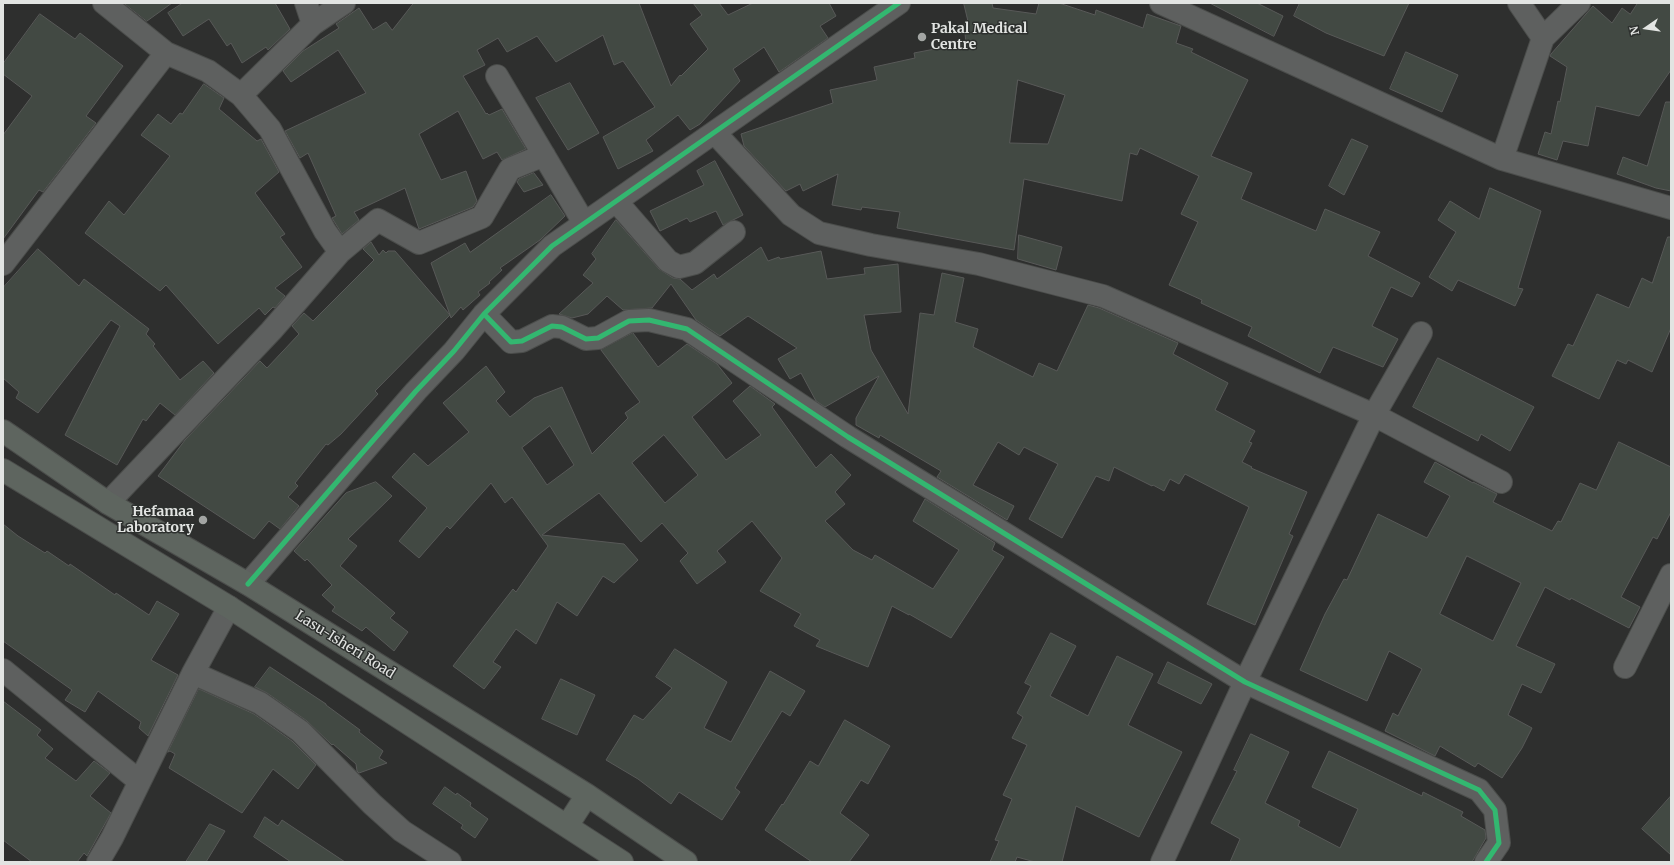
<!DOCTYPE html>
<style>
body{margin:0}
#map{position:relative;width:1674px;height:865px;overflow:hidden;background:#2e2f2e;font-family:Merriweather,serif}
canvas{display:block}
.frame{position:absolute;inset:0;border:4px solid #e2e4e2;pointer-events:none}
.north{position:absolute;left:1626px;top:8px;width:40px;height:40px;-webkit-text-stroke:3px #2d302e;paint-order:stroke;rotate:257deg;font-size:11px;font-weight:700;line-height:16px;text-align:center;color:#e2e4e2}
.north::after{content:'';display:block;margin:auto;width:14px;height:18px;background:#e2e4e2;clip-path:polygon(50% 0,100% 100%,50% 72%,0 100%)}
</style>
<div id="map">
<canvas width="1674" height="865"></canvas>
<div class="frame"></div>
<div class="north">N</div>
</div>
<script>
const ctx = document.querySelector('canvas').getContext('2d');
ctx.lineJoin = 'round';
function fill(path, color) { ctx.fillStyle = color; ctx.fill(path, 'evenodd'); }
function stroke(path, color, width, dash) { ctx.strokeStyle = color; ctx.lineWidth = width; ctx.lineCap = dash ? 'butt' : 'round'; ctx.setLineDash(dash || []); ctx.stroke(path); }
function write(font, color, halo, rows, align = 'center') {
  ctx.font = font + ' Merriweather,serif'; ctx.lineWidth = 3; ctx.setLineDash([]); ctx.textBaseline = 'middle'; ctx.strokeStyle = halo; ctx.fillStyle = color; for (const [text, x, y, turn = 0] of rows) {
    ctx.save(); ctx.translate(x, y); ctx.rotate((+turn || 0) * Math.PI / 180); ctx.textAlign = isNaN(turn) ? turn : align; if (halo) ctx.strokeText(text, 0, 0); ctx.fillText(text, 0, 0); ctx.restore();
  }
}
const building = new Path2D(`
 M 124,3 L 172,3 L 147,21 Z
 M 183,3 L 275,3 L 290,29 L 268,50 L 266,47 L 242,63 L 231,43 L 227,46 L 209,19 L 183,36 L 168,13 Z
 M 414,3 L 639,3 L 671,86 L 680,75 L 681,76 L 708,49 L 690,24 L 702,15 L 693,3 L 719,3 L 728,15 L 753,3 L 829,3 L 836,16 L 820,26 L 828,38 L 779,72 L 764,47 L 733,69 L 740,81 L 700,124 L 690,130 L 678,115 L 646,140 L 653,151 L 618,169 L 603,137 L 655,107 L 623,61 L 614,65 L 603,35 L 556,62 L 537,36 L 507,52 L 498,38 L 477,50 L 485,65 L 463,76 L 486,114 L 487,113 L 489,115 L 502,109 L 526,149 L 502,160 L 497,152 L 483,159 L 458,111 L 419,134 L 441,180 L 466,171 L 477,201 L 473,207 L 419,229 L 405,188 L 354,212 L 359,220 L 342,234 L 332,218 L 336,216 L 308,153 L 300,158 L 285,131 L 366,93 L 338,50 L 291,82 L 283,71 L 303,51 L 339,28 L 336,24 L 359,8 L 373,30 L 386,22 L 392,30 Z
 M 964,3 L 992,3 L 993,8 L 1036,14 L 1039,3 L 1059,3 L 1095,15 L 1096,10 L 1143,28 L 1147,14 L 1181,26 L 1176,43 L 1193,49 L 1191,52 L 1248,80 L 1211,156 L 1252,173 L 1241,199 L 1316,231 L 1325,209 L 1380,232 L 1368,256 L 1420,283 L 1412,297 L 1391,287 L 1372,326 L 1398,339 L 1383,367 L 1333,347 L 1320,373 L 1248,336 L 1252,327 L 1201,303 L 1202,300 L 1169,285 L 1198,222 L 1181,214 L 1199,176 L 1140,148 L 1137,155 L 1130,153 L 1122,201 L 1024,179 L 1014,250 L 897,228 L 900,212 L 862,207 L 861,210 L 832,205 L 838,174 L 803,191 L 800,184 L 786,191 L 744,146 L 741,134 L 833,103 L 830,90 L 877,80 L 874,67 L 915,58 L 914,53 L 966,43 L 964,24 L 968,23 ZM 1018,80 L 1065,95 L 1048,144 L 1010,143 Z
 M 1210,3 L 1257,3 L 1283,16 L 1274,36 Z
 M 1300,3 L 1409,3 L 1384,56 L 1326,33 L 1294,16 Z
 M 1638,3 L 1671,3 L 1671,70 L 1639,116 L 1596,106 L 1588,146 L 1563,141 L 1557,160 L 1538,154 L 1545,132 L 1551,134 L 1558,101 L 1560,102 L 1567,67 L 1550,56 L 1551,54 L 1593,6 L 1612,23 L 1622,8 L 1630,14 Z
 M 40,14 L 75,39 L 80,33 L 123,66 L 86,116 L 96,123 L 43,192 L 39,190 L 3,239 L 3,135 L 32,96 L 3,74 L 3,64 Z
 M 1406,52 L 1458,75 L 1442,112 L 1390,89 Z
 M 570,83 L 599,133 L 568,150 L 536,98 Z
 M 204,84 L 224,98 L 219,109 L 257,141 L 261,139 L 279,172 L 255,193 L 285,234 L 280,237 L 302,267 L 275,288 L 285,296 L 275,308 L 273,307 L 265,315 L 259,308 L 218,344 L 166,285 L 160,291 L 85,233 L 109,201 L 124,215 L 170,156 L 141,135 L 158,114 L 171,124 L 180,113 L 182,114 Z
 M 1666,102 L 1671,102 L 1671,191 L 1656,188 L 1617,174 L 1623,157 L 1647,166 Z
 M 1352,139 L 1368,146 L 1344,195 L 1329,186 Z
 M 715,161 L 743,215 L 723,225 L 716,211 L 690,222 L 687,218 L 660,231 L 650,211 L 704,185 L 697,171 Z
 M 534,173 L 543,185 L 524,192 L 517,182 L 519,179 Z
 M 1490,188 L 1541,211 L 1518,288 L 1523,289 L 1515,306 L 1458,280 L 1452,291 L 1429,277 L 1456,232 L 1438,220 L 1450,201 L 1479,219 Z
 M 551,195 L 565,216 L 540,240 L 500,268 L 502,270 L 489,282 L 490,283 L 478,292 L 480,295 L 463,310 L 461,307 L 451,318 L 450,315 L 375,391 L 378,394 L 341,434 L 328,445 L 326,444 L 295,483 L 298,486 L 288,497 L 299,506 L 280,529 L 269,521 L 254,539 L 158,476 L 185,440 L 260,361 L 267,368 L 299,334 L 292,326 L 304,313 L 313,321 L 374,260 L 363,249 L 371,242 L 379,255 L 383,250 L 386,253 L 388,251 L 395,251 L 450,315 L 431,263 L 465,243 L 470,252 Z
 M 616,220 L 659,269 L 673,278 L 680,279 L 692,290 L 714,274 L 717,279 L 761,247 L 768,261 L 779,257 L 780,259 L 821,251 L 827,279 L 865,274 L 864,268 L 898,264 L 901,312 L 864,315 L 871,350 L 908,414 L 920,313 L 934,315 L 942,273 L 964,278 L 955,322 L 978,329 L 973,347 L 1033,377 L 1039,363 L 1057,371 L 1088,305 L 1099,308 L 1178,343 L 1173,354 L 1228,383 L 1215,410 L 1255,431 L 1249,442 L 1252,443 L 1242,462 L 1252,467 L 1251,468 L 1307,492 L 1289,534 L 1293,536 L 1255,625 L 1207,604 L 1249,507 L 1185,474 L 1179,484 L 1170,479 L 1164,491 L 1153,485 L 1152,486 L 1114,467 L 1109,481 L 1096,476 L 1062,538 L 1029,519 L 1058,464 L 1024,447 L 1019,455 L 998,442 L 973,485 L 1014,506 L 1007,520 L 937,477 L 941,471 L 880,435 L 879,438 L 856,425 L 856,418 L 879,376 L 825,407 L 816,401 L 801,373 L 790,379 L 778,359 L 797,348 L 748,316 L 720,336 L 696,320 L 671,284 L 652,308 L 623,310 L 607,296 L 588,314 L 572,318 L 559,314 L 593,283 L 583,275 L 596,259 L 592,254 Z
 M 1019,235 L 1062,247 L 1056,270 L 1018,259 Z
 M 1668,237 L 1671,237 L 1671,328 L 1652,372 L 1628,360 L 1626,364 L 1617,360 L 1599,399 L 1552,376 L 1568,344 L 1573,346 L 1597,294 L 1629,308 L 1642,278 L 1652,283 Z
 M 38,249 L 79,286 L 84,279 L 149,329 L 146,334 L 155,344 L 153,346 L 180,380 L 203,361 L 214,373 L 175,415 L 160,403 L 146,421 L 143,419 L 117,465 L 65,435 L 120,326 L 111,320 L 38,413 L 16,398 L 19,392 L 3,378 L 3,288 Z
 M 633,333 L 658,367 L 687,344 L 717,364 L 732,383 L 692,417 L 726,460 L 761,435 L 733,401 L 750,386 L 775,404 L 772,407 L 816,468 L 831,454 L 851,475 L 835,492 L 845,504 L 825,521 L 853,550 L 872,560 L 875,555 L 933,589 L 959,550 L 913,521 L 925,499 L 995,543 L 992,550 L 1004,557 L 951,638 L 909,614 L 909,615 L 892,606 L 868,667 L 816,646 L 820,640 L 794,626 L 801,614 L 760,591 L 782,558 L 752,521 L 717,551 L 726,562 L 697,584 L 680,561 L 688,553 L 662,523 L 641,542 L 599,493 L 542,535 L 624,544 L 638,560 L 614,583 L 603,576 L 577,616 L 557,602 L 536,644 L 516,629 L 493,662 L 501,667 L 484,689 L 453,666 L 513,589 L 516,592 L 548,546 L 512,497 L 505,503 L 491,483 L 450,529 L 447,526 L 419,558 L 399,541 L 427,508 L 392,477 L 414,453 L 428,466 L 469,432 L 443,403 L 486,366 L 505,392 L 496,401 L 510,417 L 534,398 L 562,387 L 592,454 L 628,418 L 625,413 L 640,402 L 601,350 ZM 550,426 L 574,465 L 547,485 L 522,448 ZM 664,435 L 698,475 L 665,503 L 632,463 Z
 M 1438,358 L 1534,407 L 1510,451 L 1481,434 L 1478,441 L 1413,407 Z
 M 1619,442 L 1671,467 L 1671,512 L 1657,539 L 1653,537 L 1621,597 L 1640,607 L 1629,628 L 1571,598 L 1570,600 L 1545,587 L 1516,646 L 1555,664 L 1541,693 L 1522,684 L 1508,715 L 1532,728 L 1522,748 L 1502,778 L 1478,763 L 1475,767 L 1440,746 L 1435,756 L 1385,731 L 1393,713 L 1398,716 L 1422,669 L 1389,651 L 1367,701 L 1300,670 L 1325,614 L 1344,579 L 1347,580 L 1378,514 L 1427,538 L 1450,496 L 1424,482 L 1435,462 L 1473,483 L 1473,482 L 1497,494 L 1493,502 L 1552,531 L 1558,521 L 1561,522 L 1580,483 L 1596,490 ZM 1467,556 L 1521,583 L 1493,641 L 1440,614 Z
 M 376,482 L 392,496 L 348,539 L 357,546 L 340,566 L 395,613 L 390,618 L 408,632 L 394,651 L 366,627 L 362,631 L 332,611 L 335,607 L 322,595 L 332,585 L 307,559 L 305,561 L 294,551 L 346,493 Z
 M 3,524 L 18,536 L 45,553 L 47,551 L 69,566 L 70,564 L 115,595 L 116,593 L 149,615 L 157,601 L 179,614 L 151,660 L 178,675 L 148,736 L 139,728 L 141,722 L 98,691 L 85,712 L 65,700 L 72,690 L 3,641 Z
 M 1051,633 L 1076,646 L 1050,696 L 1088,716 L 1117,656 L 1153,674 L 1128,725 L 1182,752 L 1139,837 L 1076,806 L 1062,862 L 1035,862 L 1017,857 L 1015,862 L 990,862 L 999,841 L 995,840 L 1012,799 L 1003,795 L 1027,745 L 1012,738 L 1023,717 L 1017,713 L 1031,686 L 1025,683 Z
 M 675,649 L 727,682 L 704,728 L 731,742 L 770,671 L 805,691 L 790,716 L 782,711 L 735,788 L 740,792 L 722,820 L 679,792 L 671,804 L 638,779 L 606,760 L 634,715 L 643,720 L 672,688 L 656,677 Z
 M 1168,662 L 1212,684 L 1201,704 L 1158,683 Z
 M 270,667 L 326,704 L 326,705 L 360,730 L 359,732 L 383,751 L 379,758 L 387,763 L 359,773 L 357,771 L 356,764 L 333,744 L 332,745 L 307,721 L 267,693 L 255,687 Z
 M 561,679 L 595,695 L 577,735 L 542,719 Z
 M 199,689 L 254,714 L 292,741 L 316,765 L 298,789 L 273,769 L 242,813 L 169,768 L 175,754 L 170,751 L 168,752 Z
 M 3,701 L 41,730 L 37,735 L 53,749 L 45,758 L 76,781 L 94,761 L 110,773 L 90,796 L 111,813 L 87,856 L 84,853 L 77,862 L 32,862 L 3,840 Z
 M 845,720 L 890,746 L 868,784 L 861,780 L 840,813 L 869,835 L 849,862 L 812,862 L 765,830 L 782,804 L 783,805 L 810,761 L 818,766 Z
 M 1251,734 L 1289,752 L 1265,803 L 1300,821 L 1298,826 L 1340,848 L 1358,809 L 1312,787 L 1329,751 L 1422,796 L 1423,792 L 1463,812 L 1461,816 L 1485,830 L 1486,838 L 1472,862 L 1230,862 L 1240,839 L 1211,823 L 1237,771 L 1234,770 Z
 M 445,787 L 456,795 L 457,793 L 471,803 L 470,806 L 488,819 L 475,838 L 461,828 L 463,825 L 433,804 Z
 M 1671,796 L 1671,855 L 1642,829 Z
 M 265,817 L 278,826 L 282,820 L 345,862 L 291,862 L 254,837 Z
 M 210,824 L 225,831 L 206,862 L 186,862 Z`);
const minor = new Path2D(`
 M 104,3 L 166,53 L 208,71 L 241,95 L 270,129 L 325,231 L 340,252
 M 306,3 L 313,24
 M 1161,3 L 1502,159 L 1671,208
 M 1519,3 L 1543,38
 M 497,76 L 584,223
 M 241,95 L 313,24 L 344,3
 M 715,133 L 791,215 L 819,233 L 871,245 L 979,264 L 1103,296 L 1374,415 L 1501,482
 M 1502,159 L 1543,38 L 1579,3
 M 616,201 L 668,261 L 679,267 L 695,263 L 734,232
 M 3,264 L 166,53
 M 484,314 L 511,342 L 522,341 L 552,326 L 562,327 L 586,339 L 598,338 L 629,321 L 649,320 L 687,329 L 848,437 L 1245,682 L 1479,790 L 1495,810 L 1499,843 L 1486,862
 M 108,503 L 271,331 L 340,252 L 378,220 L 419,243 L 482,217 L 510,169 L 544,155
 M 248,584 L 416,391 L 454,351 L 484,314 L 552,246 L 899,3
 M 1625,667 L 1671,575
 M 3,670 L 139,781
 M 193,673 L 260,703 L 300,731 L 372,804 L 402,831 L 450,862
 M 98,862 L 112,838 L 193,673 L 229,607
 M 1162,862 L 1245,682 L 1374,415 L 1421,333`);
const major = new Path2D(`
 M 3,431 L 108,503 L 248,584 L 587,795 L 686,862
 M 3,470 L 229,607 L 622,862
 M 567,826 L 587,795`);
const cycleway = new Path2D(`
 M 484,314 L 511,342 L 522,341 L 552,326 L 562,327 L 586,339 L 598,338 L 629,321 L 649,320 L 687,329 L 848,437 L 1245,682 L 1479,790 L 1495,810 L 1499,843 L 1486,862
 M 248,584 L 416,391 L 454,351 L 484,314 L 552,246 L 899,3`);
const markers = [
 [922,37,5,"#a3a5a3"],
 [203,520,5,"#a3a5a3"]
];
const poiNames = [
 ["Pakal Medical",931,29],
 ["Centre",931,45],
 ["Hefamaa",194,512,"right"],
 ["Laboratory",194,528,"right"]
];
const streetNames = [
 ["Lasu-Isheri Road",345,645,32]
];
fill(building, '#424943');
stroke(building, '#585958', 1);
stroke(minor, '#4b4d4b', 24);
stroke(major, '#4b4d4b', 24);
stroke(minor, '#5e605f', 22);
stroke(major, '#5e655f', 22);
stroke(cycleway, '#33b770', 5);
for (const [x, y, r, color] of markers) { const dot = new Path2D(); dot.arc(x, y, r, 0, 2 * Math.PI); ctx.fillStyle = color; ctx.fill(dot); stroke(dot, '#2d302e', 1.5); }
write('bold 14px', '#e2e4e2', '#2d302e', poiNames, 'left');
write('14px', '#e2e4e2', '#2d302e', streetNames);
</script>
